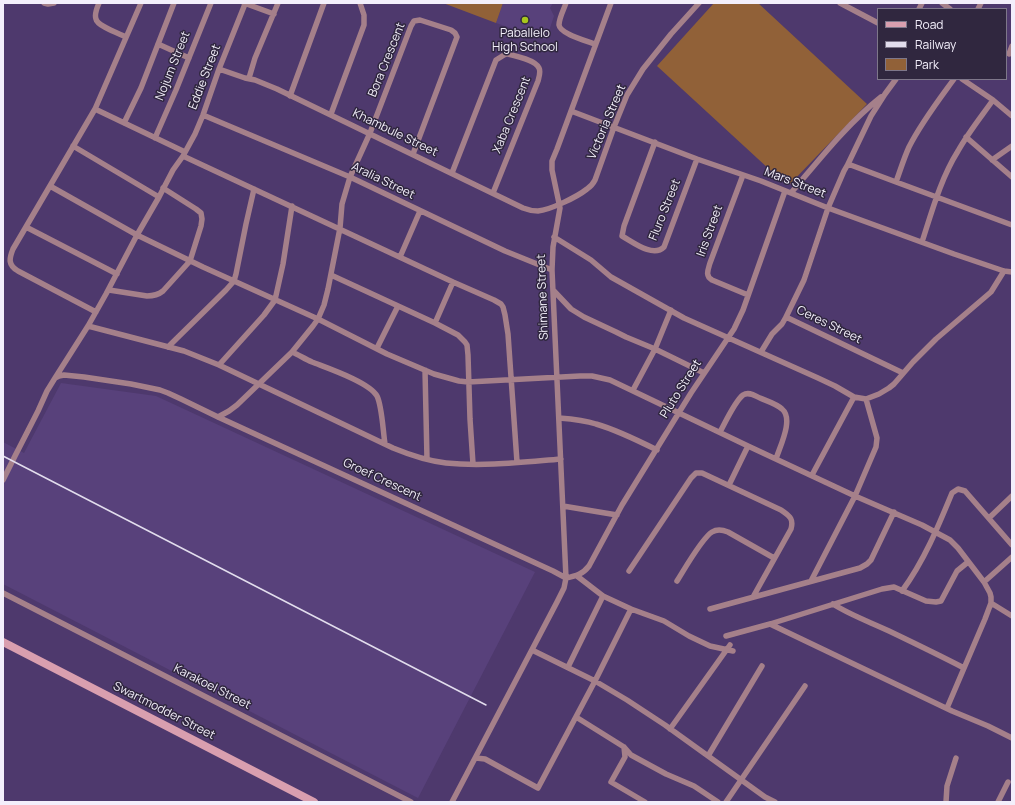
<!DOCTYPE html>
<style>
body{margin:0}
#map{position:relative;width:1015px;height:805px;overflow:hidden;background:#4e396d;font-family:Manrope,sans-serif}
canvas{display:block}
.frame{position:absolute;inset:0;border:4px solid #f3effb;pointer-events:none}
.legend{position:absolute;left:877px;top:8px;width:130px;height:72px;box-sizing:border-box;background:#30273f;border:1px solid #7e778a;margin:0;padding:5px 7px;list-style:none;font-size:12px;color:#f3effb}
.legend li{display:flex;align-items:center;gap:8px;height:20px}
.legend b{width:20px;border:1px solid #7e778a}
</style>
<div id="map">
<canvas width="1015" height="805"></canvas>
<div class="frame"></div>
<ul class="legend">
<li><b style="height:5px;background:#d99faf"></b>Road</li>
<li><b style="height:5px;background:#e2dded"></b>Railway</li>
<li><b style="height:11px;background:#916138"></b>Park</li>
</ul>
</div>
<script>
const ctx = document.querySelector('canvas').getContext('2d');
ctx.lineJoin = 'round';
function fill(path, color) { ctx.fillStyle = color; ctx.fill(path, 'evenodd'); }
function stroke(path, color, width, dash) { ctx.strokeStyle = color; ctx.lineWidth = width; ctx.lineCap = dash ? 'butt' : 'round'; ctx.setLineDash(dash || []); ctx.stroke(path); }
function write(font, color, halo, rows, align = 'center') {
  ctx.font = font + ' Manrope,sans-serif'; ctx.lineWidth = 3; ctx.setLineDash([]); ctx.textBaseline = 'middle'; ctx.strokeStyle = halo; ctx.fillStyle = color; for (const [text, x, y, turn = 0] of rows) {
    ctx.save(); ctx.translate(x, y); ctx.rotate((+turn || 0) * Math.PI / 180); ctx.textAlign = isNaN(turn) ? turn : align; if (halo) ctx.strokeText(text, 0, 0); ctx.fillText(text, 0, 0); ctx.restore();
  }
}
const built = new Path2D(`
 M 503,3 L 553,3 L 550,8 L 554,16 L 546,40 L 496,23 Z
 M 61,383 L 156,396 L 535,572 L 418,798 L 3,584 L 3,442 L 24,453 Z`);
const green = new Path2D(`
 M 443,3 L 503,3 L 496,23 Z
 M 714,3 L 758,3 L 867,104 L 790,184 L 782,181 L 657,66 Z`);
const minor = new Path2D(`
 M 44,3 L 48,4 L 54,3
 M 99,3 C 97,8 94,14 96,19 C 97,26 120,34 126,37
 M 141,3 L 95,109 L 185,152
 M 244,3 L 274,14
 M 566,3 C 564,9 559,18 559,25 C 560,34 587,41 595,44
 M 611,3 L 557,149 L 552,161 L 552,170 L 560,208 L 553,247 L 552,270 L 566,578 C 576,576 583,574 589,566 L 622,505 L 691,393 L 734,329 L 743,310 L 785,191
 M 840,3 L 878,23
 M 942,3 L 950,9
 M 919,9 L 922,3
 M 978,9 L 981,3
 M 158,44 L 189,58
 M 1009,54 L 1012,46
 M 219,69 L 245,78 L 255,80 L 277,89 L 523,208 C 528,210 532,211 538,211 C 550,210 577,197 587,189 C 590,187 593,184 595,180 L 614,127 L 627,95 L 643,69 L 671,34 L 699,3
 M 249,78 L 255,58 L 278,3
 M 896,79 L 885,94 L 871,116 L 848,164 L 896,182 L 1012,225
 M 962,79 L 993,100 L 1012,116
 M 290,96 L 324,3
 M 95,109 L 13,249 C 9,259 8,265 18,271 L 96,312
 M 571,111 L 697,159 L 761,181 L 828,208 L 954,254 L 1004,271 L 1012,272
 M 331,114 L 364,25 L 364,15 L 360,3
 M 203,115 L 350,177 L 505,251 L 552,270
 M 124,123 L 141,88 L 174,3
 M 966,137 L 1012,177
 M 155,138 L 176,90 L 211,3
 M 655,142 L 624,226 L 622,236 C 633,242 653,258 664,247 L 697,159
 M 73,146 L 159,197
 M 183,156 L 453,282 L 494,300 L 501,304 L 503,307 L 505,315 L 508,334 L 517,462
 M 992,160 L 1012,146
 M 848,164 L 844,171 L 828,208 L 804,280 L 786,317 L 903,373
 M 452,173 L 496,60 L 504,55 L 507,54 C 516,56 535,60 539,68 C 541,72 539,77 538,81 L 493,193
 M 743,175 L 710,263 C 708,270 705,276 712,280 L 748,295
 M 896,182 C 900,171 904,158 909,147 C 921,123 938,101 954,79
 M 50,186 L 137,235 L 203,267 L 318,319 L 387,354 L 434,374 L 459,381 L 468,382 L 580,376 L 592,376 L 610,380 L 748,446 L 855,496 L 922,525 L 950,540 L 958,548 L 984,582 L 990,593 L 991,597 L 991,603 L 985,619 L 947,708
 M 791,193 C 819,160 847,124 881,97
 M 26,227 L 117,274
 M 554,237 L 591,260 L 611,277 L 684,318 L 818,378 L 835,386 L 854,397
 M 922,242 C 932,211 941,178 958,151 C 968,133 981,117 993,100
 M 400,257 L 420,211
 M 331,275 L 435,323 L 458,335 L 465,342 L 467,345 L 468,355 L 470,419 L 473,464
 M 109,290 L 147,296 C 154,296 158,295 163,291 L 190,261 L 201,226 L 202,219 L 201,213 L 196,209 L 163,188
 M 553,290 L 571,309 L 584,317 L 616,332 L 626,337 L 655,349 L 704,373
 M 435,323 L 453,282
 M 88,326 L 184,351 L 219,365 L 393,448 C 410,455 428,461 446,463 C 483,467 524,462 561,459
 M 168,347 L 226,290 L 234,281 L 236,274 L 246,224 L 254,189
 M 377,348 L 398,306
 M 292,352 C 299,355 305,359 312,362 C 327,368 369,382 377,396 C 382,406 383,431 385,444
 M 761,352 L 772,334 L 782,324 L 786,317
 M 219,365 L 264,315 L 275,300 L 283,264 L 292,206
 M 425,370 L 427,459
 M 55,378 L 88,326 L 106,294 L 137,235 L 159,197 L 173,170 L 183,156 L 195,134 L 203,115 L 219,69 L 245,4
 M 633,390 L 655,349 L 671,310
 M 218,417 L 229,411 L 237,405 L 292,352 L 313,326 L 318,319 L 324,305 L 328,289 L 340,228 L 342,204 L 350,177 L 370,133 L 411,26 L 414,21 L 420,20 L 451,30 L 455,33 L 457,37 L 413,154
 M 559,418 C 572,419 584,420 596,424 C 617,430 637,440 657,450
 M 720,432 C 725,423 735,401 743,395 C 749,391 755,396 760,398 C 767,401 777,404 782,409 C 794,419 780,446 776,459
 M 812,475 L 854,397 L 866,399 L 879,394 L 889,388 L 894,384 L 913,362 L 936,339 L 991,292 L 1004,271
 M 3,480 L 15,456 L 38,411 L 47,391 L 55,378 L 59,376 L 64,375 L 84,377 L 131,384 L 160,390 L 168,393 L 181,399 L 218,417 L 553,571 L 566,578 L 564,588 L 557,602 L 452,802
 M 729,485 L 748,446
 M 563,506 L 617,515
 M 989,518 L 1012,496
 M 629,571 L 691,478 L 696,473 L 702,473 L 781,510 C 789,516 794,518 791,529 L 753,597
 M 577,576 L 603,596 L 631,609 L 664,621 L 689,636 L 710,646 L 733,651
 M 677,581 C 684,570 702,538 712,532 C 717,529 723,530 728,532 L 774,558
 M 811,581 L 855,496 L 876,447 L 877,438 L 866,399
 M 984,582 L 1012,557
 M 902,591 C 924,561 938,527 952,493 L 958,489 L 965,491 L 1012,545
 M 3,593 L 411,802
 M 991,603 L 1012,616
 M 833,604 C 850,615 870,622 889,631 C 914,643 939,655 964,668
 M 710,609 L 860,568 L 867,564 L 871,560 L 894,512
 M 770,624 L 952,711 L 988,726 L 1012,738
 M 726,636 L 770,624 L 882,589 L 894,587 L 926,601 L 936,602 L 941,601 L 957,571 L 968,562
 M 532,650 L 595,681 L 627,700 L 665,725 L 765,797 L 775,802
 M 568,667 L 603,596
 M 576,717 L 624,747 L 631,755 L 666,774 L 694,786 L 718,802
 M 670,729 L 730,645
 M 624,747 L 625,757 L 611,782 L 645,802
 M 708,756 L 762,666
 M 476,758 L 485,759 L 538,788 L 595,681 L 631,609
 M 726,802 L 805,686
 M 946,802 L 947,786 L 956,758
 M 998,802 L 1008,782`);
const secondary = new Path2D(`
 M 3,642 L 314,802`);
const rail = new Path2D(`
 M 3,456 L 486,705`);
const markers = [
 [525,20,4,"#a8c71d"]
];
const poiNames = [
 ["Paballelo",525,34],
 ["High School",525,48]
];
const streetNames = [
 ["Bora Crescent",387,60,-68],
 ["Nojum Street",173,66,-68],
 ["Eddie Street",205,77,-69],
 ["Xaba Crescent",512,115,-68],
 ["Victoria Street",607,122,-67],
 ["Khambule Street",395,133,26],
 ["Aralia Street",383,181,26],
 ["Mars Street",795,183,21],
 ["Fluro Street",665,210,-68],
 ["Iris Street",710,231,-70],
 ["Shimane Street",543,297,-92],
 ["Ceres Street",829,325,26],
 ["Pluto Street",681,389,-58],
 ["Groef Crescent",382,480,25],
 ["Karakoel Street",212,687,27],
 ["Swartmodder Street",164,711,27]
];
fill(built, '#58417b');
fill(green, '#916138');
stroke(minor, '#a5808a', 5.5);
stroke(secondary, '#d99faf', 8);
stroke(rail, '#e2dded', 1.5);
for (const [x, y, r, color] of markers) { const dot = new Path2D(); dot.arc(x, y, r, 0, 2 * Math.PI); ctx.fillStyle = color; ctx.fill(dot); stroke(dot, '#30273f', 1.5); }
write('12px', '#f3effb', '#30273f', poiNames);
write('12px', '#f3effb', '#30273f', streetNames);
</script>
